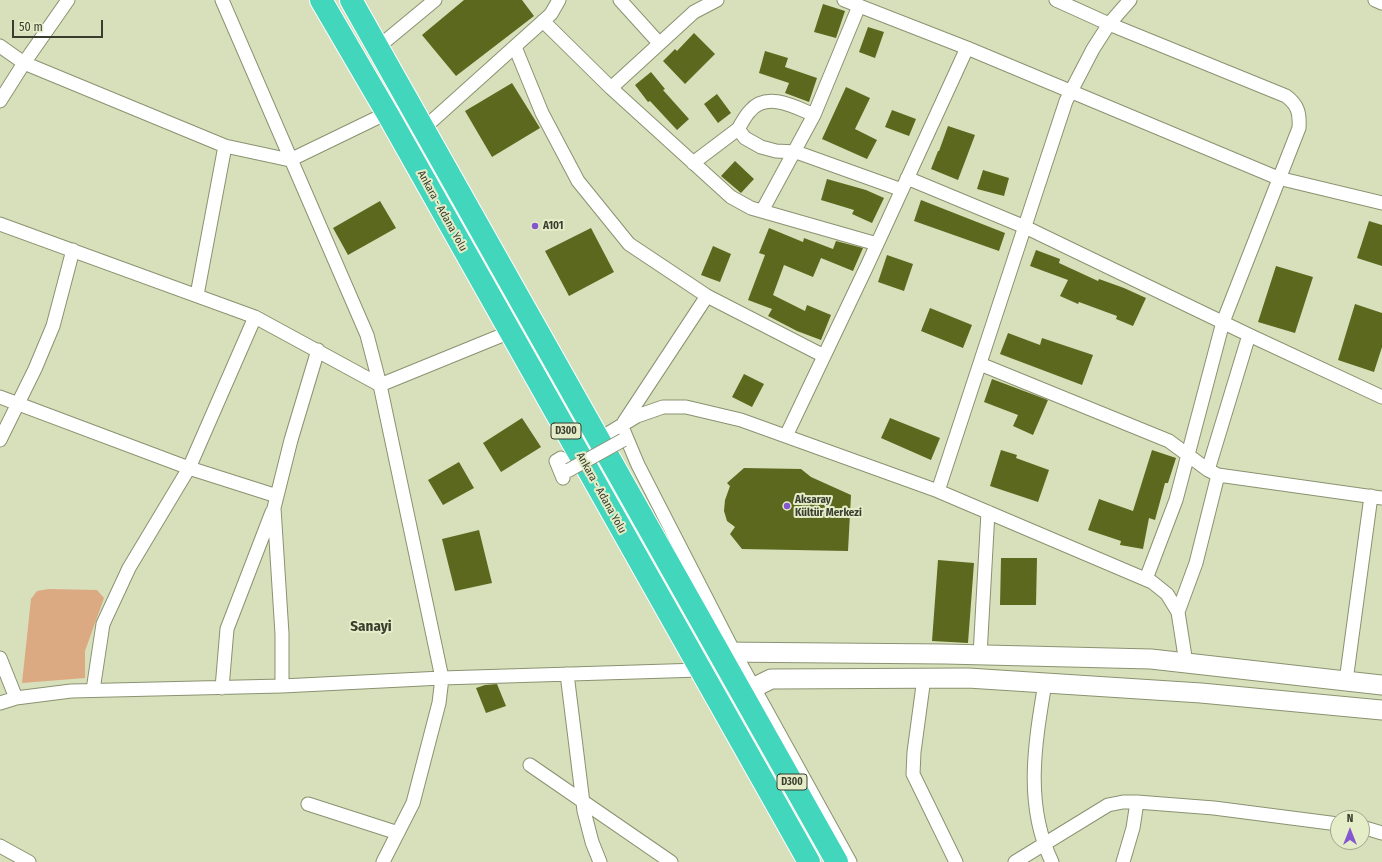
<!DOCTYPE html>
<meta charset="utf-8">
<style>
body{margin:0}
#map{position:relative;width:1382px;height:862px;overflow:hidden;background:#d7e0bb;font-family:"Fira Sans Condensed",sans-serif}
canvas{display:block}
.north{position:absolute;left:1330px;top:810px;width:40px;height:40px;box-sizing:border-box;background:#e4edc8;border:1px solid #a0a78a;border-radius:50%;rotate:0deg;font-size:11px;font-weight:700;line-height:16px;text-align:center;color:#393d2e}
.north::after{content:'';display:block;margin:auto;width:14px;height:18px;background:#8656cf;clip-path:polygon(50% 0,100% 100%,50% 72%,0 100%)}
.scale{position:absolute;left:12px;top:20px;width:91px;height:18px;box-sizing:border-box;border:2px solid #393d2e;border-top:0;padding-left:5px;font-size:12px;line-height:14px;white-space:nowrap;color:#393d2e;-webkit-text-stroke:3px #e4edc8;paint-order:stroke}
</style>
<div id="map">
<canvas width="1382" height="862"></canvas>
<div class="north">N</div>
<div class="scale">50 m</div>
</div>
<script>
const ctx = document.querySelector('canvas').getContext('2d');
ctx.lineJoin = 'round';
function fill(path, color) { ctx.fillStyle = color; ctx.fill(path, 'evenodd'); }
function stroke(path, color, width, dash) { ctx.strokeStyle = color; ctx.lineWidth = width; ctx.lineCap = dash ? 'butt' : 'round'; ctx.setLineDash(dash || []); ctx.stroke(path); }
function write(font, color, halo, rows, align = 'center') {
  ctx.font = font + ' "Fira Sans Condensed",sans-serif'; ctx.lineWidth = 4; ctx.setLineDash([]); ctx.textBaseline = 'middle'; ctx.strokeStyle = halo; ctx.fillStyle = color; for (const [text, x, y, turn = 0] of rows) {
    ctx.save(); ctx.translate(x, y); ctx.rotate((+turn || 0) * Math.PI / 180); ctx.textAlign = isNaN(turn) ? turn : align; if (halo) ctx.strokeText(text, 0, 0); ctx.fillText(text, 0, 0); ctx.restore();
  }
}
const green = new Path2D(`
 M 49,589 L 97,590 L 104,598 L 85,651 L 85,678 L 22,683 L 31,599 L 37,591 Z`);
const building = new Path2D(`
 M 464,0 L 522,0 L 534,16 L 456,76 L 422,35 Z
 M 823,4 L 845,11 L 836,38 L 814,32 Z
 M 868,27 L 884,32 L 875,58 L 859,52 Z
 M 694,33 L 715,54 L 685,84 L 663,61 L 675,49 L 677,51 Z
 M 765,51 L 788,58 L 785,67 L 817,78 L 809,102 L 785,93 L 789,83 L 759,73 Z
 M 651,72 L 665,89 L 663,90 L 689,119 L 677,130 L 650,101 L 648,102 L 635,85 Z
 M 512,83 L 540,128 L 492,157 L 465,111 Z
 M 846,87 L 870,98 L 855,129 L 877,140 L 867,159 L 822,139 Z
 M 717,94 L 731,113 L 718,123 L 704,104 Z
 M 892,110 L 916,119 L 909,136 L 885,127 Z
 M 948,126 L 975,135 L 958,180 L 931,169 L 938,151 L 939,151 Z
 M 735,161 L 754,179 L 741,193 L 721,176 Z
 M 983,170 L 1009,178 L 1004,196 L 977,189 Z
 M 827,179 L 866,190 L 884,198 L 872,223 L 852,214 L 854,210 L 821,200 Z
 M 921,200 L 1005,233 L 999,251 L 914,221 Z
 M 380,201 L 396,228 L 348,255 L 333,228 Z
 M 1369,221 L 1382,225 L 1382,266 L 1357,258 Z
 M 591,228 L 614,272 L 569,296 L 545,251 Z
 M 769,228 L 803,242 L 804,238 L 833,249 L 836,241 L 863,248 L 853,271 L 821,258 L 813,277 L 784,265 L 773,295 L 805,311 L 807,305 L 831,315 L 821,340 L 797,331 L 768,316 L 772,309 L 748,300 L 765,255 L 759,253 Z
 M 713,246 L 731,254 L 720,282 L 701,275 Z
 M 1036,250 L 1060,259 L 1059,263 L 1098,281 L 1099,279 L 1124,288 L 1146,298 L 1133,326 L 1116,319 L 1117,316 L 1079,302 L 1078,304 L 1060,296 L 1068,280 L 1030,266 Z
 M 887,255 L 913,264 L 904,291 L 878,282 Z
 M 1276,266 L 1313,277 L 1295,333 L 1258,322 Z
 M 1355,304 L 1382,313 L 1382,347 L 1374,372 L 1338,360 Z
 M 930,308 L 972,325 L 963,348 L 921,331 Z
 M 1008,333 L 1040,345 L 1042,338 L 1093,355 L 1082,385 L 1000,354 Z
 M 744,374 L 764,384 L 752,407 L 732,397 Z
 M 992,379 L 1048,400 L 1033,435 L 1013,426 L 1018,415 L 984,402 Z
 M 522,418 L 541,447 L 501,472 L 483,443 Z
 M 890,418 L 940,438 L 931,460 L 881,438 Z
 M 1001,450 L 1017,455 L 1016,458 L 1049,470 L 1038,502 L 990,486 Z
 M 1152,450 L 1176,458 L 1168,483 L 1165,483 L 1155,520 L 1149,518 L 1143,549 L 1120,545 L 1121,541 L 1088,530 L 1099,499 L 1133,511 Z
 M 459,462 L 474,488 L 443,505 L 428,480 Z
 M 744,468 L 801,469 L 811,477 L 851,495 L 848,551 L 742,549 L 730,534 L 735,527 L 727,521 L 724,511 L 725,500 L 730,486 L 727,483 Z
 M 479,530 L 492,583 L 455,591 L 442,539 Z
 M 1001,558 L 1037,558 L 1036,605 L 1000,605 Z
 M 938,560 L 974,563 L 968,643 L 932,641 Z
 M 497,684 L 506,706 L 486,713 L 476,688 L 485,685 Z`);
const street = new Path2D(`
 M 222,0 L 367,335 L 380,385 L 442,678 L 439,703 L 413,803 L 383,862
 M 620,0 L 659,43
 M 844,0 L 967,48 L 1278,178 L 1382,203
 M 1056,0 L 1109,24 L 1286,96 C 1298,105 1300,113 1299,128 L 1223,322 L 1176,500 L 1146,579
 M 1375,0 L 1382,3
 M 543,21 L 611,88 L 731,197 L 751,208 L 877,244
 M 0,46 L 24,63 L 225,146 L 290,160 L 387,113
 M 515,47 L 542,113 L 578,181 L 629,244 L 707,296 L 824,356
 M 377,48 L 435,0
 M 611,88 L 694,12 L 717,0
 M 0,101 L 24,63 L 68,0
 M 814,115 C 795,107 767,91 750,111 C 745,116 742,123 738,129 L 745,138 L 761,147 L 776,151 L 796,152 L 902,190
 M 423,129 L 551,14 L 559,0
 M 693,163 L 738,129
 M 907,178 L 1025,227 L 1249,335 L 1382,397
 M 762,211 L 814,115 L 859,6
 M 0,224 L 255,317 L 380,385 L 510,332
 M 197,295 L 225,146
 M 980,364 L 1169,441 L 1208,470 L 1218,475 L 1382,498
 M 0,397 L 189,468 L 277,496
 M 624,422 L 707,296
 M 622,427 L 638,465 L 734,652 L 850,862
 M 786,436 L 867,266 L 967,48
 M 599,439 L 637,416 L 663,407 L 686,407 L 741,420 L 938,491 L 1152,582 L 1167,594 L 1178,612 L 1186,663
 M 0,440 L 35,369 L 53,326 L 73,250
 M 1208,470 L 1249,335
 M 563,478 L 556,461 L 561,458 L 569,470
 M 938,491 L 1066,101 L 1093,49 L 1109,24 L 1130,0
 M 1178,612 L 1196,563 L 1218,475
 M 980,655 L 988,512
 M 0,658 L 16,698
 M 567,674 L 584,811 L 592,842 L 600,862
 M 924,678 L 914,752 L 913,774 L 956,862
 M 1346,681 L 1371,496
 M 1045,683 C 1035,743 1024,805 1052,862
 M 282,686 L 282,634 L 274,508 L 291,440 L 318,350
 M 222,688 L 227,629 L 272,512
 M 93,690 L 103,624 L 129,568 L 189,468 L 255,317
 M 0,703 L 16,698 L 71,691 L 282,686 L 442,678 L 700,670
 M 530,765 L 671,862
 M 308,804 L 398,833
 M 1362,827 L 1382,833
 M 0,846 L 29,862
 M 1015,862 L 1108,805 L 1123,802 L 1137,802
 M 1123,862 L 1133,828 L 1137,802 L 1214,808 L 1338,824`);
const secondary = new Path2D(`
 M 719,652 L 945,654 L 1151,659 L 1382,685
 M 748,703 L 755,687 L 771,679 L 968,678 L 1201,693 L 1382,710`);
const highway = new Path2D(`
 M 321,0 L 387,113 L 809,862
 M 351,0 L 837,862`);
const streetBridge = new Path2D(`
 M 569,470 L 623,440`);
const markers = [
 [535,226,4,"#8656cf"],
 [787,506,4,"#8656cf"]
];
const shields = [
 [566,431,30],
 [792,782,30]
];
const shieldNames = [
 ["D300",566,431],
 ["D300",792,782]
];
const streetNames = [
 ["Ankara - Adana Yolu",442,211,61],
 ["Ankara - Adana Yolu",601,493,61]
];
const poiNames = [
 ["A101",543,226],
 ["Aksaray",795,500],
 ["Kültür Merkezi",795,513]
];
const districtNames = [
 ["Sanayi",371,627]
];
fill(green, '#dba982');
fill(building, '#5b681e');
stroke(street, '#8a9270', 15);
stroke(secondary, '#8a9270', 21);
stroke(highway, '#fff', 24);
stroke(street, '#fff', 13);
stroke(secondary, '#fff', 19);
stroke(highway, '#42d7bd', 22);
stroke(streetBridge, '#8a9270', 15, []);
stroke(streetBridge, '#fff', 13);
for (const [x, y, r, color] of markers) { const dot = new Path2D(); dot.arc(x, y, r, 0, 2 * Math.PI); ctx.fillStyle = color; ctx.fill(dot); stroke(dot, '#e4edc8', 1.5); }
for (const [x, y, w] of shields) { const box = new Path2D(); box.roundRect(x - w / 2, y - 8, w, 16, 3); ctx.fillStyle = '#e4edc8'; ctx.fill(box); stroke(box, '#393d2e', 1); }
write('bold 10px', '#393d2e', null, shieldNames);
write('11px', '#393d2e', '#e4edc8', streetNames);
write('bold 11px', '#393d2e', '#e4edc8', poiNames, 'left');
write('bold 15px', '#393d2e', '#e4edc8', districtNames);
</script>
